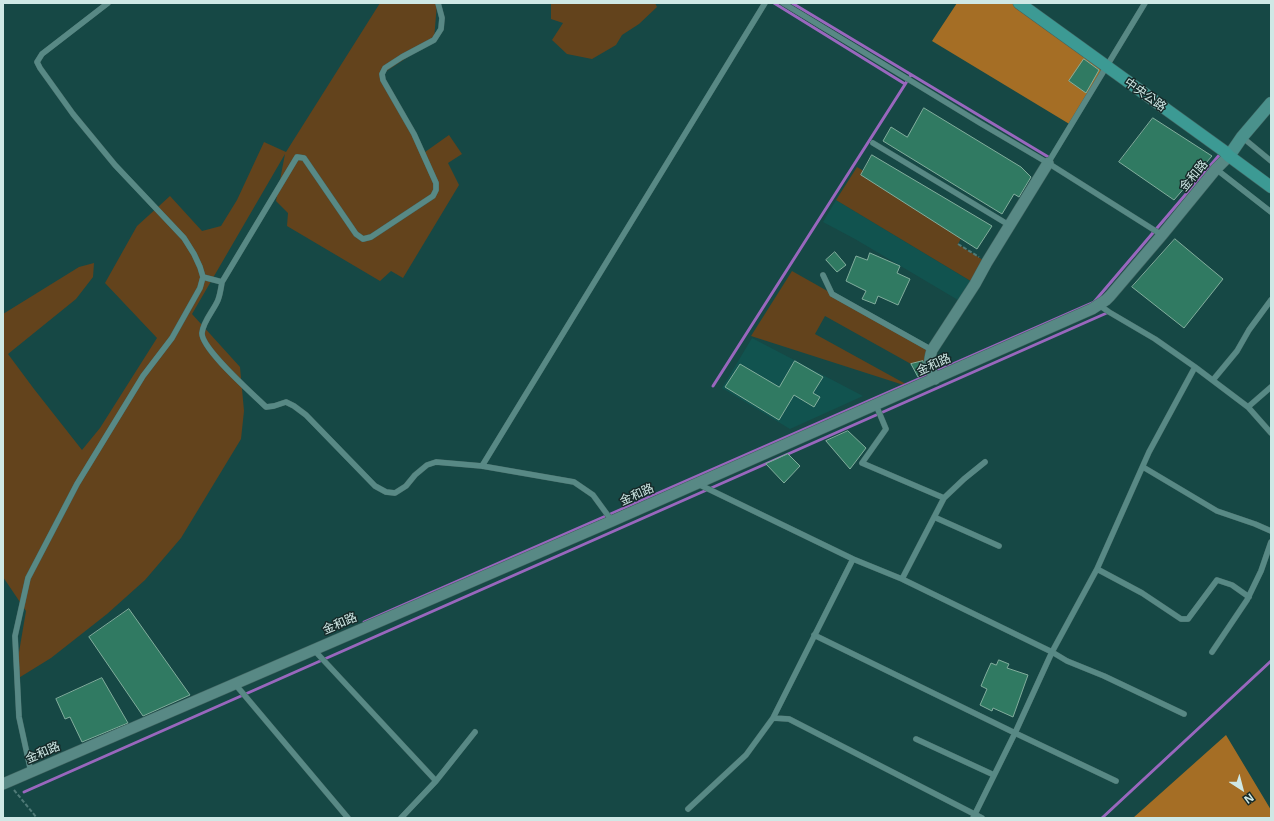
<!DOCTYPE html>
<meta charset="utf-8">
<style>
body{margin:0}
#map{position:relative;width:1274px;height:821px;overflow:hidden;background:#164845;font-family:"Noto Sans",sans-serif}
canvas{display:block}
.frame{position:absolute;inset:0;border:4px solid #cfe8e5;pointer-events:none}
.north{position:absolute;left:1222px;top:769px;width:40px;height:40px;-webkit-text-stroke:3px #162a29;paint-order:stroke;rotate:144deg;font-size:11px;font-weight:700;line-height:16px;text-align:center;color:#cfe8e5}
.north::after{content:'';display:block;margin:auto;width:14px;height:18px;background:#cfe8e5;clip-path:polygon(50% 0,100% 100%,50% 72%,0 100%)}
</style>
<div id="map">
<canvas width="1274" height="821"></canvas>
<div class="frame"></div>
<div class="north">N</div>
</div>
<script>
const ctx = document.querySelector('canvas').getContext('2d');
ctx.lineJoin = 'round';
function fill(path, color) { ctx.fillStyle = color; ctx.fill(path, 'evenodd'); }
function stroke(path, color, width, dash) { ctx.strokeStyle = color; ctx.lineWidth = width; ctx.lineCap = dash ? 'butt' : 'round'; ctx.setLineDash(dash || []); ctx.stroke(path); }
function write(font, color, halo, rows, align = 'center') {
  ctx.font = font + ' "Noto Sans","Noto Sans TC",sans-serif'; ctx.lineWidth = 3; ctx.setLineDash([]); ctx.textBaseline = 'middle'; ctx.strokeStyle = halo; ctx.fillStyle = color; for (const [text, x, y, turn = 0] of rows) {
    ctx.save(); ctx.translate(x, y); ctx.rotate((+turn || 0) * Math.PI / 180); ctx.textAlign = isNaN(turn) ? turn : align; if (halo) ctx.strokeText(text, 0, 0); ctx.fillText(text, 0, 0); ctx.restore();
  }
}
const built = new Path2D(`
 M 836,200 L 972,282 L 958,300 L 855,239 L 823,222 Z
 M 752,338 L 863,396 L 790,429 L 722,388 Z`);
const green = new Path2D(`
 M 380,3 L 437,3 L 434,40 L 382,74 L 425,152 L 449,135 L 462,154 L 448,163 L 459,185 L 403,278 L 391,271 L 380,281 L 287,226 L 288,213 L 276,201 L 285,154 L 192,314 L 240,367 L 244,411 L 241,439 L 181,538 L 145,580 L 107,614 L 51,658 L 17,679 L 18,658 L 26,611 L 3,577 L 3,314 L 79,267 L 94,263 L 93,277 L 76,299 L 8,354 L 34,389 L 82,450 L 100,428 L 157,338 L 105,283 L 137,226 L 170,196 L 202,231 L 221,226 L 237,200 L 264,142 L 286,152 Z
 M 551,3 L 655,3 L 657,7 L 639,24 L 622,35 L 616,45 L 592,59 L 567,54 L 552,40 L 563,23 L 551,19 Z
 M 857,167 L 965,231 L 958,244 L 986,262 L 974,283 L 836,200 Z
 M 792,271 L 932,350 L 929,360 L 911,364 L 825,316 L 815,334 L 913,388 L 751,336 Z`);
const forest = new Path2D(`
 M 957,3 L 1019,3 L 1105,67 L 1071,125 L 932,41 Z
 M 1226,735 L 1271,810 L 1271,818 L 1133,818 Z`);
const stream = new Path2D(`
 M 774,3 L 905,84
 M 792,3 L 1050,158
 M 713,386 L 911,75
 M 364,622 L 1094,302 L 1221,153
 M 24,792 L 1109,312
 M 1102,818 L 1271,661`);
const building = new Path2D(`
 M 1084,59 L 1099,70 L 1086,93 L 1069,81 Z
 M 924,108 L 1021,167 L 1031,177 L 1019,197 L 1014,194 L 1002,214 L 883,141 L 891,127 L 907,137 Z
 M 1153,118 L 1212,156 L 1174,200 L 1119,162 Z
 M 872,155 L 992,226 L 977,249 L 861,175 Z
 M 1175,239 L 1223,279 L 1184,328 L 1132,287 Z
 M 835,252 L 846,265 L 837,272 L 826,260 Z
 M 870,253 L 900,266 L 897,273 L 910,279 L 898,305 L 878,296 L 875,304 L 862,299 L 866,291 L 846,281 L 856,256 L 867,260 Z
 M 795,361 L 823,377 L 813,393 L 820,397 L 814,407 L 794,395 L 779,420 L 725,387 L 740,364 L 779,387 Z
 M 923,361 L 925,373 L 918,377 L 911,364 Z
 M 848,431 L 866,448 L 850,469 L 826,441 Z
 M 788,454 L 800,466 L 784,483 L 766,464 Z
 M 129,609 L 190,695 L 143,716 L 89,637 Z
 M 999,660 L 1009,664 L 1007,668 L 1028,675 L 1013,717 L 993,708 L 992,711 L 980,705 L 987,689 L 981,686 L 986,674 L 991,663 L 996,665 Z
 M 102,678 L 128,723 L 82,742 L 70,717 L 65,719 L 56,699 Z`);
const path = new Path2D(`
 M 958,244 L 979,257
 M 14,790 L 37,818`);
const lane = new Path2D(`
 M 438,3 L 442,18 L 441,29 L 434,40 L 402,57 L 385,68 L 382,74 L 383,80 L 414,134 L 436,183 L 436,190 L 433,196 L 371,237 L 363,239 L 356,234 L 304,158 L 297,157 L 222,282 C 221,288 220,295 218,300 C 214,310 203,321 202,333 C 201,349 254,395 266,407 L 274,406 L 286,402 L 294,406 L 306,415 L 375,486 L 386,492 L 395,493 L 406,486 L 415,475 L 427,465 L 436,462 L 482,466 L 574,482 L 593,495 L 612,521
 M 783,3 L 980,123 L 1048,163 L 1162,235
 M 1242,137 L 1271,161
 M 873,143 L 1009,225
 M 1048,163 L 1145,3
 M 1216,169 L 1271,212
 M 823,275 L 832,294 L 932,350
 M 203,277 L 222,282
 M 1195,367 L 1248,407 L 1271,433
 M 1213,380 L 1237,351 L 1249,330 L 1271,300
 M 876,405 L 886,429 L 862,463 L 944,498 L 902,579
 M 1248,407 L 1271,387
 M 482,466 L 765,3
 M 1143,467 L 1217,511 L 1255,524 L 1271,531
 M 698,484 L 853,559 L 902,579 L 1052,652 L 1067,661 L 1104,676 L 1184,714
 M 944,498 L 964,479 L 985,462
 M 934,517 L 999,546
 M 1097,569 L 1142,593 L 1181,619 L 1188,619 L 1217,580 L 1232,585 L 1249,597
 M 814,635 L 1015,733 L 1116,781
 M 314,650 L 436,781
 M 1212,652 L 1247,600 L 1261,571 L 1271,542
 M 235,684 L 348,818
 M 773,718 L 789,719 L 982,818
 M 916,739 L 994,775
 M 31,772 L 19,717 L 15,636 L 28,578 L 77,484 L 143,376 L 172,338 L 200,288 L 203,277 L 200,267 L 194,254 L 184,238 L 115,165 L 73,114 L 40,68 L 37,62 L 42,54 L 108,3
 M 688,809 L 746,755 L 773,718 L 853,559
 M 401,818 L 436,781 L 475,732
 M 973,818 L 1015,733 L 1052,652 L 1097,569 L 1149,452 L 1195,367 L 1155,339 L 1109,312 L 1099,305`);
const street = new Path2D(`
 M 935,379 C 929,367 928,363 932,350 L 975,284 L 987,262 L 1048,163
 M 3,784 L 612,521 L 1092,309 L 1106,300 L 1110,296 L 1162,235 L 1216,169 L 1229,156`);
const secondary = new Path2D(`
 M 1229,156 L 1242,137 L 1271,103`);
const primary = new Path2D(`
 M 1019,3 L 1224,151 L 1229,156 L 1271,187`);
const streetNames = [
 ["中央公路",1145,95,35],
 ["金和路",1194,176,-50],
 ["金和路",934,365,-24],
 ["金和路",637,495,-24],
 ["金和路",340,624,-23],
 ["金和路",43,753,-23]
];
fill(built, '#11534f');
fill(green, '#63431c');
fill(forest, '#a56e25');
stroke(stream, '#9967be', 3);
fill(building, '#307a62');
stroke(building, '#82ae9d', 1);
stroke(lane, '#426562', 6);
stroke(street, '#426562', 12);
stroke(secondary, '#426562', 13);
stroke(primary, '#426562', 13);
stroke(path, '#4f7a77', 2, [4, 2]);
stroke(lane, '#588985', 5.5);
stroke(street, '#588985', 11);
stroke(secondary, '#4a918c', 12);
stroke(primary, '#3c9a94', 12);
write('12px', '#cfe8e5', '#162a29', streetNames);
</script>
